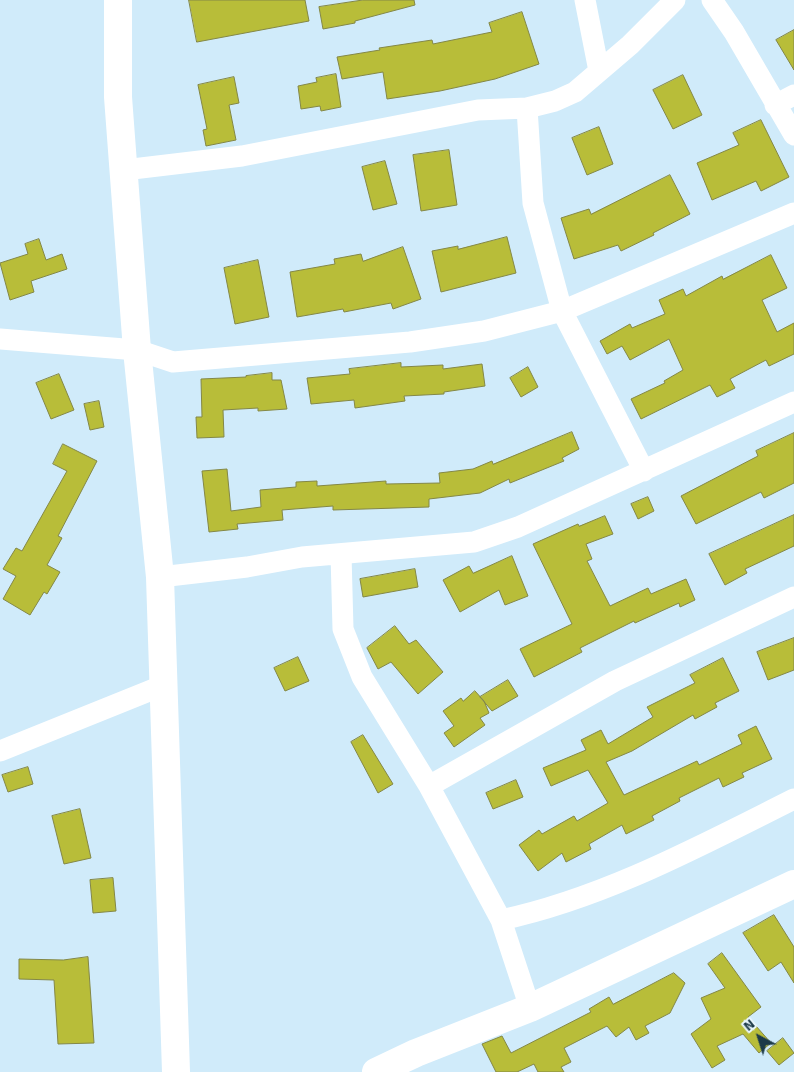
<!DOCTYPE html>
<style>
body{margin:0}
#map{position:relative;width:794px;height:1072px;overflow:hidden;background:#d0ebfa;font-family:Signika,sans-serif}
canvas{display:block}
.north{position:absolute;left:734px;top:1012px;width:50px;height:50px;-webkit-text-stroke:4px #e8f6fd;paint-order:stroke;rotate:320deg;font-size:14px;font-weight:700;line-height:20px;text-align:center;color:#1c3a48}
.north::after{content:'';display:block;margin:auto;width:18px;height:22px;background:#1c3a48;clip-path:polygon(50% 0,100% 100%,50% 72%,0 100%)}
</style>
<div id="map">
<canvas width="794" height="1072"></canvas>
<div class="north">N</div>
</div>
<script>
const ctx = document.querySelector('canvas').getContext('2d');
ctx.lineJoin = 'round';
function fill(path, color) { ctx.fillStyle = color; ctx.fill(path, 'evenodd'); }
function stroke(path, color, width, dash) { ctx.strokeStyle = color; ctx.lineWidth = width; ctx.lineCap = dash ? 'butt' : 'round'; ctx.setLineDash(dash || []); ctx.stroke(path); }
const building = new Path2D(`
 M 189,0 L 305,0 L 309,21 L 197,42 Z
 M 363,0 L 414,0 L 415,5 L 355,21 L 355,23 L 323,29 L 319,7 Z
 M 522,12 L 539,64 L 495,79 L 440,91 L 387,99 L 383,72 L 342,79 L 337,57 L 380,50 L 379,48 L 432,40 L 433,44 L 492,32 L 489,23 Z
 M 794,30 L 794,70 L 776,40 Z
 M 336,74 L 341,107 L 321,111 L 320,106 L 301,109 L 298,86 L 317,82 L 316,78 Z
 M 683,75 L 702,115 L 673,129 L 653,90 Z
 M 234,77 L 239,103 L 229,105 L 236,140 L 206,146 L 203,130 L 207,129 L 198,85 Z
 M 761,120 L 789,177 L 761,191 L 756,181 L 712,200 L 697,163 L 739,145 L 733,133 Z
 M 599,127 L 613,164 L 587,175 L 572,138 Z
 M 449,150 L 457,205 L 421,211 L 413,155 Z
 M 385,161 L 397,204 L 373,210 L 362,167 Z
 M 670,175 L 690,214 L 653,233 L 654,235 L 621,251 L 618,245 L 574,259 L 561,218 L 589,209 L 591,214 Z
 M 507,237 L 516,273 L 441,292 L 432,251 L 458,246 L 458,249 Z
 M 39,239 L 46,260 L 62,254 L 67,269 L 31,281 L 34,292 L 10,300 L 0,263 L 28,254 L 25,244 Z
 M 403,247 L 421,299 L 393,309 L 391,303 L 344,312 L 343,309 L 297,317 L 290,272 L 335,264 L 334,259 L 361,254 L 363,261 Z
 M 771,255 L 787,288 L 762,300 L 777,332 L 794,323 L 794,354 L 769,366 L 766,360 L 730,379 L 735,388 L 717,397 L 710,385 L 641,419 L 631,399 L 665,383 L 664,381 L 683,370 L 669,339 L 630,360 L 622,346 L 607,354 L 600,341 L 630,324 L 632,328 L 665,314 L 659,300 L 683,289 L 686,296 L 722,276 L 723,279 Z
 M 258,260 L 269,317 L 235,324 L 224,268 Z
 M 401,363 L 401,367 L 443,365 L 443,369 L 482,364 L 485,386 L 444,392 L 444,394 L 404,396 L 405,401 L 355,408 L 354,400 L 311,404 L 307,378 L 350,374 L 349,369 Z
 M 528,367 L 538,387 L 521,397 L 510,378 Z
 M 272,373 L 272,380 L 281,380 L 287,409 L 258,411 L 258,408 L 223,410 L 224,437 L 197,438 L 196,417 L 202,417 L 201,379 L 246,377 L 246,376 Z
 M 59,374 L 74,410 L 51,419 L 36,383 Z
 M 99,401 L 104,427 L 90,430 L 84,404 Z
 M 572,432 L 579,449 L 562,458 L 564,461 L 510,483 L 509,479 L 480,493 L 429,499 L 429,507 L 333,510 L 333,506 L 282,510 L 283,520 L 237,524 L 238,529 L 209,532 L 202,471 L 227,469 L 231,511 L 261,507 L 260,490 L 296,487 L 296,482 L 317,481 L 317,486 L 386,481 L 386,484 L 440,483 L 439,473 L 473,469 L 492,461 L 493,464 Z
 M 794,433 L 794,483 L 764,498 L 761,492 L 696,524 L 681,496 L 758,456 L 756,451 Z
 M 63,444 L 97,461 L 58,536 L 62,538 L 47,565 L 60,572 L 47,594 L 44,592 L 30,615 L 3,599 L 16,576 L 3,569 L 16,548 L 22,551 L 67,471 L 53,464 Z
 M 648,497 L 654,511 L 638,519 L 631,504 Z
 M 794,515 L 794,546 L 745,569 L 747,573 L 725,585 L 709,554 Z
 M 605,516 L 613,534 L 586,544 L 592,559 L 587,561 L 610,606 L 648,588 L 651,594 L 686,579 L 695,600 L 680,607 L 679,603 L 635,623 L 634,621 L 580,648 L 582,652 L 534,677 L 520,649 L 572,624 L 533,544 L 578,524 L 579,526 Z
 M 512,556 L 528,596 L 505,605 L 499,590 L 460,612 L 443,580 L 469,566 L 473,573 Z
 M 415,569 L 418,587 L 363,597 L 360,579 Z
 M 395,626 L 409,644 L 416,640 L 443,672 L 418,694 L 391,662 L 378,669 L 367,648 Z
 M 794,638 L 794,670 L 768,680 L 757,652 Z
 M 298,657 L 309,681 L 285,691 L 274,668 Z
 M 723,658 L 739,691 L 715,703 L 717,707 L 695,719 L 693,715 L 632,751 L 606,762 L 624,795 L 697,761 L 699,765 L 742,744 L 738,735 L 756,726 L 772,759 L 742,773 L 744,777 L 723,787 L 719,778 L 679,798 L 680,801 L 652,816 L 654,820 L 626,834 L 622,825 L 589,844 L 591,849 L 566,862 L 562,853 L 538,871 L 519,845 L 539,830 L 542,834 L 574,816 L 577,821 L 608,803 L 588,770 L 551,786 L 543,768 L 586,750 L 581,740 L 601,730 L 608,744 L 653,717 L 647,707 L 695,683 L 690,675 Z
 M 508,680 L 518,696 L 492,711 L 480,697 Z
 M 475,691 L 484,701 L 489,713 L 480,718 L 485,725 L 454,747 L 444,733 L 454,726 L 443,711 L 461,698 L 463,701 Z
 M 363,735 L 393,784 L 378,793 L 351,742 Z
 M 28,767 L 33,784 L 8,792 L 2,775 Z
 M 516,780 L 523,797 L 493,809 L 486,793 Z
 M 80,809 L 91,858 L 64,864 L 52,816 Z
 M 113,878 L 116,911 L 93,913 L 90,880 Z
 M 774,915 L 794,947 L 794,983 L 781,962 L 768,971 L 743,933 Z
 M 722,953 L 761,1007 L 748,1017 L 771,1043 L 759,1053 L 743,1034 L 717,1046 L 725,1060 L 712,1068 L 691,1034 L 711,1019 L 701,998 L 725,988 L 708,964 Z
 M 88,957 L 94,1043 L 58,1044 L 54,980 L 19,979 L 19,959 L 63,960 Z
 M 674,973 L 685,983 L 670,1013 L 645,1026 L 649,1033 L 636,1040 L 629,1027 L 616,1037 L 607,1026 L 564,1048 L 571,1062 L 561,1067 L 564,1072 L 538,1072 L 534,1064 L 517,1072 L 496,1072 L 482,1044 L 502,1036 L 511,1053 L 591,1012 L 589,1009 L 609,997 L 613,1004 Z
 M 783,1038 L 794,1053 L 779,1065 L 767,1051 Z`);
const minor = new Path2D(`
 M 585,0 L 599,71
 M 712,0 L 734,32 L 794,135
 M 775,105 L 794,95
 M 124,170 L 242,156 L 478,110 L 527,108
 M 0,339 L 137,350 L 173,362 L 410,342 L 484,331 L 562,311 L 794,213
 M 644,471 L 562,311 L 533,203 L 527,108 L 555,101 L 575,92 L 630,45 L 675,0
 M 341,554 L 343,629 L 362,677 L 429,786 L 501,920 L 530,1008
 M 160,577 L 247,567 L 302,557 L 474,542 L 518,527 L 794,402
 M 0,751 L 164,685
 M 429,786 L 615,681 L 794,597
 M 501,920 C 604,898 700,846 794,799`);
const tertiary = new Path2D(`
 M 118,0 L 118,97 L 137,350 L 160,577 L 176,1072
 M 376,1072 L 416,1053 L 530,1008 L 794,884`);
fill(building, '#b8bd39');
stroke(building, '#838746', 1);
stroke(minor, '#fff', 21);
stroke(tertiary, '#fff', 28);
</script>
